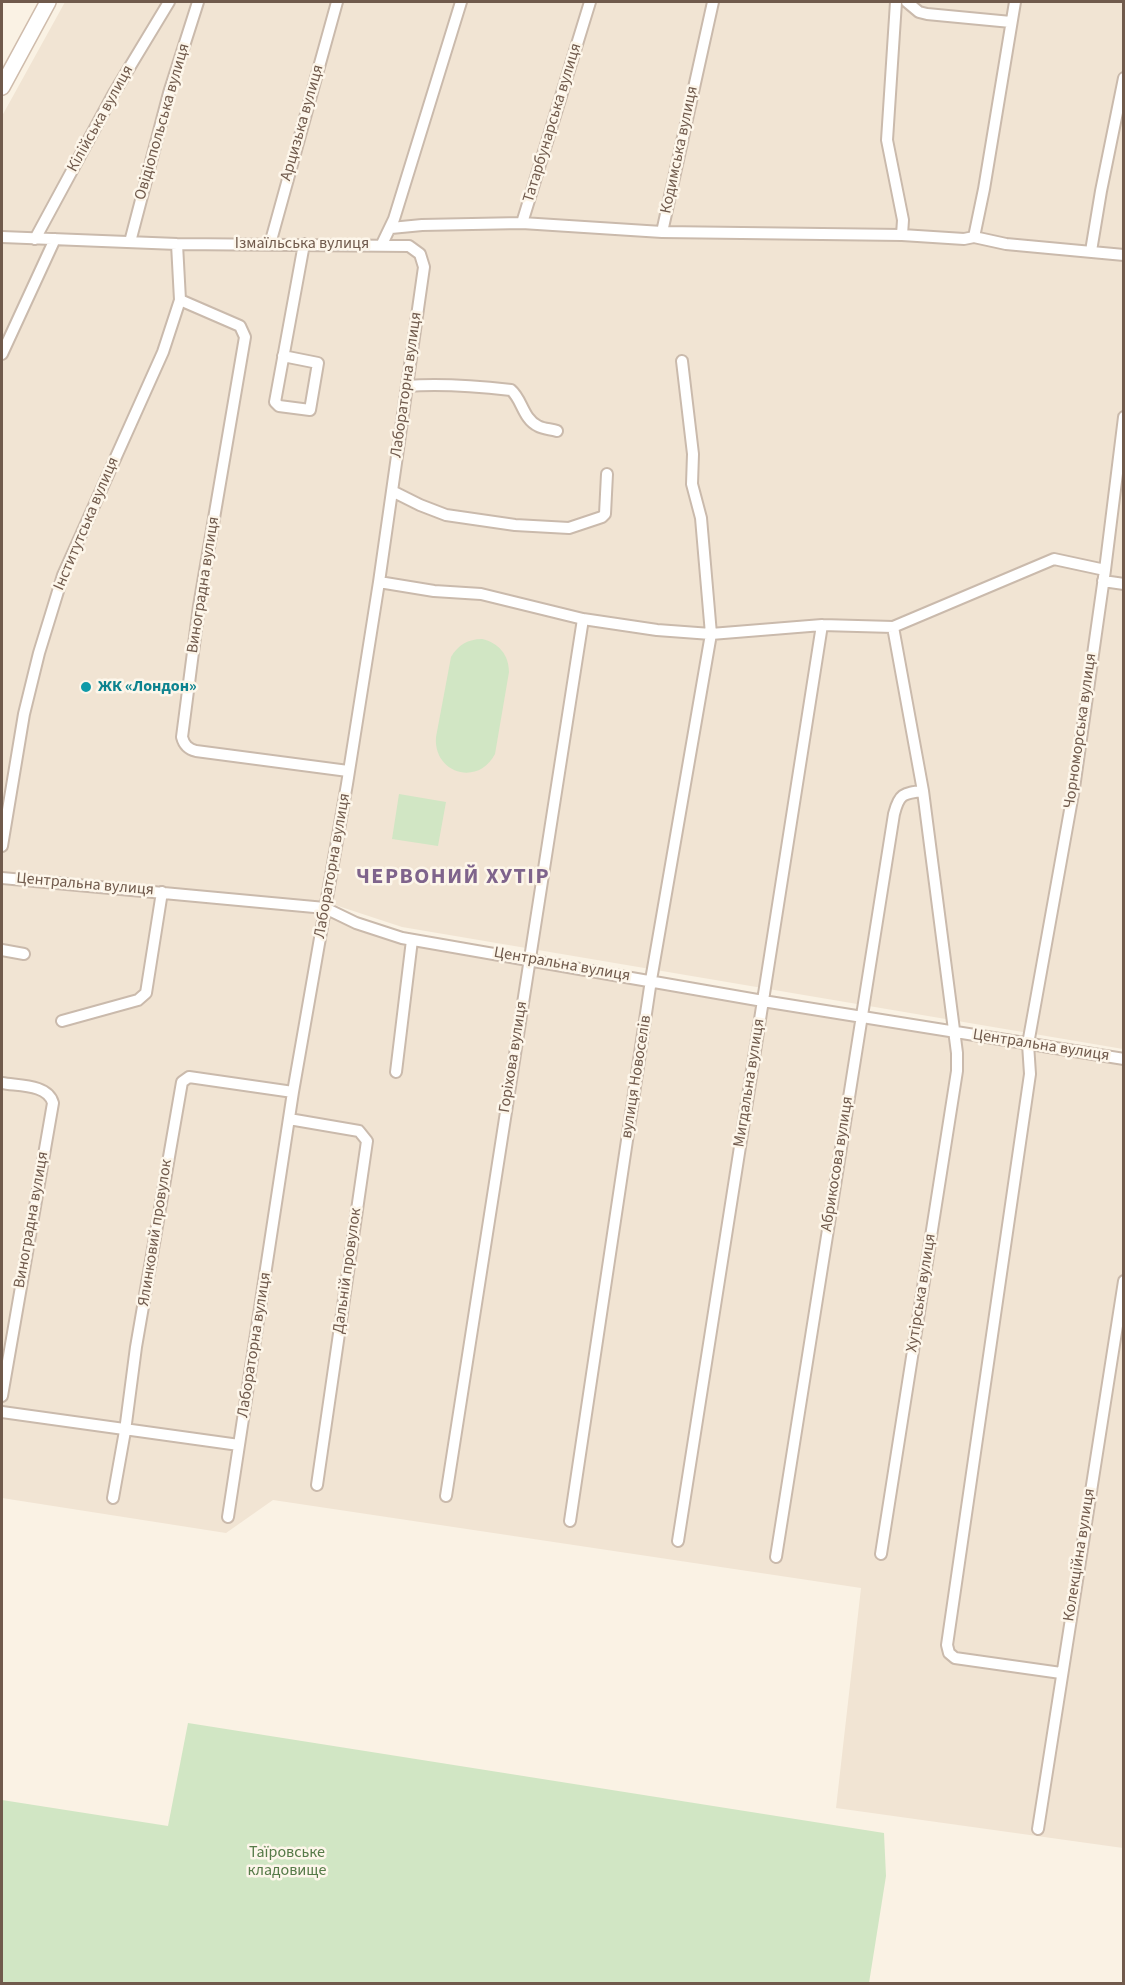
<!DOCTYPE html>
<meta charset="utf-8">
<style>
body{margin:0}
#map{position:relative;width:1125px;height:1985px;overflow:hidden;background:#faf2e4;font-family:"Source Sans 3",sans-serif}
canvas{display:block}
.frame{position:absolute;inset:0;border:3px solid #705a4c;pointer-events:none}
</style>
<div id="map">
<canvas width="1125" height="1985"></canvas>
<div class="frame"></div>
</div>
<script>
const ctx = document.querySelector('canvas').getContext('2d');
ctx.lineJoin = 'round';
function fill(path, color) { ctx.fillStyle = color; ctx.fill(path, 'evenodd'); }
function stroke(path, color, width, dash) { ctx.strokeStyle = color; ctx.lineWidth = width; ctx.lineCap = dash ? 'butt' : 'round'; ctx.setLineDash(dash || []); ctx.stroke(path); }
function write(font, color, halo, rows, align = 'center') {
  ctx.font = font + ' "Source Sans 3",sans-serif'; ctx.lineWidth = 5; ctx.setLineDash([]); ctx.textBaseline = 'middle'; ctx.strokeStyle = halo; ctx.fillStyle = color; for (const [text, x, y, turn = 0] of rows) {
    ctx.save(); ctx.translate(x, y); ctx.rotate((+turn || 0) * Math.PI / 180); ctx.textAlign = isNaN(turn) ? turn : align; if (halo) ctx.strokeText(text, 0, 0); ctx.fillText(text, 0, 0); ctx.restore();
  }
}
const residential = new Path2D(`
 M 65,2 L 1123,2 L 1123,1049 L 402,927 L 326,902 L 2,878 L 2,116 Z
 M 2,885 L 325,912 L 356,929 L 414,944 L 1123,1059 L 1123,1848 L 836,1808 L 861,1588 L 273,1500 L 226,1533 L 2,1498 Z`);
const green = new Path2D(`
 M 482,639 C 499,643 509,655 509,672 L 495,754 C 478,787 433,773 436,737 L 451,657 C 458,645 468,639 482,639 Z
 M 399,794 L 446,802 L 438,846 L 392,839 Z
 M 188,1723 L 884,1833 L 886,1876 L 869,1983 L 2,1983 L 2,1800 L 168,1826 Z`);
const street = new Path2D(`
 M 896,2 L 887,140 L 903,220 L 902,235
 M 907,2 L 919,12 L 927,14 L 1011,22
 M 522,223 L 662,232 L 713,2
 M 391,228 L 422,225 L 522,223 L 590,2
 M 662,232 L 902,235 L 964,239 L 974,237 L 984,189 L 1015,2
 M 2,237 L 177,244 L 409,246 L 420,254 L 424,267 L 379,582 L 347,784 L 293,1092 L 228,1517
 M 974,237 L 1006,244 L 1124,255
 M 35,239 L 114,93 L 169,2
 M 130,242 L 169,93 L 198,2
 M 270,244 L 337,2
 M 382,244 L 394,219 L 461,2
 M 1091,251 L 1101,191 L 1124,78
 M 180,300 L 240,326 L 245,337 L 199,606 L 182,737 C 184,745 188,749 196,751 L 348,771
 M 2,354 L 55,239
 M 283,356 L 318,363 L 310,410 L 279,406 L 275,402 L 304,244
 M 407,386 C 442,383 476,386 511,390 C 522,399 523,419 538,426 C 543,429 551,429 557,431
 M 392,491 L 420,505 L 446,515 L 515,525 L 569,528 L 602,517 L 605,514 L 607,474
 M 1103,581 L 1124,584
 M 379,582 L 434,591 L 481,594 L 583,619 L 657,630 L 711,634 L 822,625 L 893,627 L 1054,559 L 1105,570
 M 2,846 L 24,714 L 39,653 L 63,575 L 163,352 L 180,300 L 177,244
 M 2,878 L 325,908 L 356,923 L 402,938 L 763,1001 L 1124,1059
 M 2,950 L 24,954
 M 62,1021 L 138,1000 L 146,993 L 162,892
 M 396,1072 L 412,940
 M 2,1083 C 18,1086 48,1084 53,1103 L 2,1396
 M 289,1119 L 359,1131 L 367,1141 L 317,1485
 M 2,1412 L 239,1445
 M 446,1496 L 583,619
 M 113,1498 L 125,1431 L 136,1347 L 182,1082 L 189,1077 L 293,1092
 M 570,1521 L 651,980 L 711,634 L 701,518 L 692,484 L 693,454 L 682,361
 M 678,1541 L 822,625
 M 881,1554 L 957,1071 L 957,1053 L 923,791 L 893,627
 M 776,1557 L 894,814 C 899,794 903,793 923,791
 M 1061,1673 L 955,1658 L 949,1653 L 947,1645 L 1030,1074 L 1028,1044 L 1074,788 L 1105,570 L 1124,417
 M 1038,1829 L 1124,1281`);
const secondary = new Path2D(`
 M 2,87 L 48,2`);
const markers = [
 [86,687,6,"#0f9aa8"]
];
const streetNames = [
 ["Кілійська вулиця",101,119,-61],
 ["Овідіопольська вулиця",163,122,-74],
 ["Арцизька вулиця",303,123,-74],
 ["Татарбунарська вулиця",553,123,-73],
 ["Кодимська вулиця",680,150,-78],
 ["Ізмаїльська вулиця",302,244],
 ["Лабораторна вулиця",407,385,-82],
 ["Інститутська вулиця",87,524,-67],
 ["Виноградна вулиця",204,585,-81],
 ["Чорноморська вулиця",1081,731,-82],
 ["Лабораторна вулиця",333,866,-80],
 ["Центральна вулиця",85,885,5],
 ["Центральна вулиця",562,965,10],
 ["Центральна вулиця",1041,1046,9],
 ["Горіхова вулиця",514,1057,-81],
 ["вулиця Новоселів",637,1077,-81],
 ["Мигдальна вулиця",750,1083,-81],
 ["Абрикосова вулиця",838,1164,-81],
 ["Виноградна вулиця",32,1220,-80],
 ["Ялинковий провулок",156,1233,-81],
 ["Дальній провулок",348,1271,-82],
 ["Хутірська вулиця",922,1293,-81],
 ["Лабораторна вулиця",255,1345,-81],
 ["Колекційна вулиця",1080,1555,-81]
];
const cultureNames = [
 ["ЖК «Лондон»",98,687]
];
const parkNames = [
 ["Таїровське",287,1853],
 ["кладовище",287,1871]
];
const districtNames = [
 ["ЧЕРВОНИЙ ХУТІР",453,878]
];
fill(residential, '#f1e4d3');
fill(green, '#d1e6c4');
stroke(street, '#cabaac', 14);
stroke(secondary, '#cfbcac', 18);
stroke(street, '#fff', 10);
stroke(secondary, '#fff', 15);
for (const [x, y, r, color] of markers) { const dot = new Path2D(); dot.arc(x, y, r, 0, 2 * Math.PI); ctx.fillStyle = color; ctx.fill(dot); stroke(dot, '#fdf6ea', 2); }
write('16px', '#705a4c', '#fdf6ea', streetNames);
write('bold 16px', '#0d838f', '#fdf6ea', cultureNames, 'left');
write('16px', '#567a48', '#fdf6ea', parkNames);
ctx.letterSpacing = '1.5px';
write('bold 22px', '#7f648c', '#fdf6ea', districtNames);
ctx.letterSpacing = '0px';
</script>
